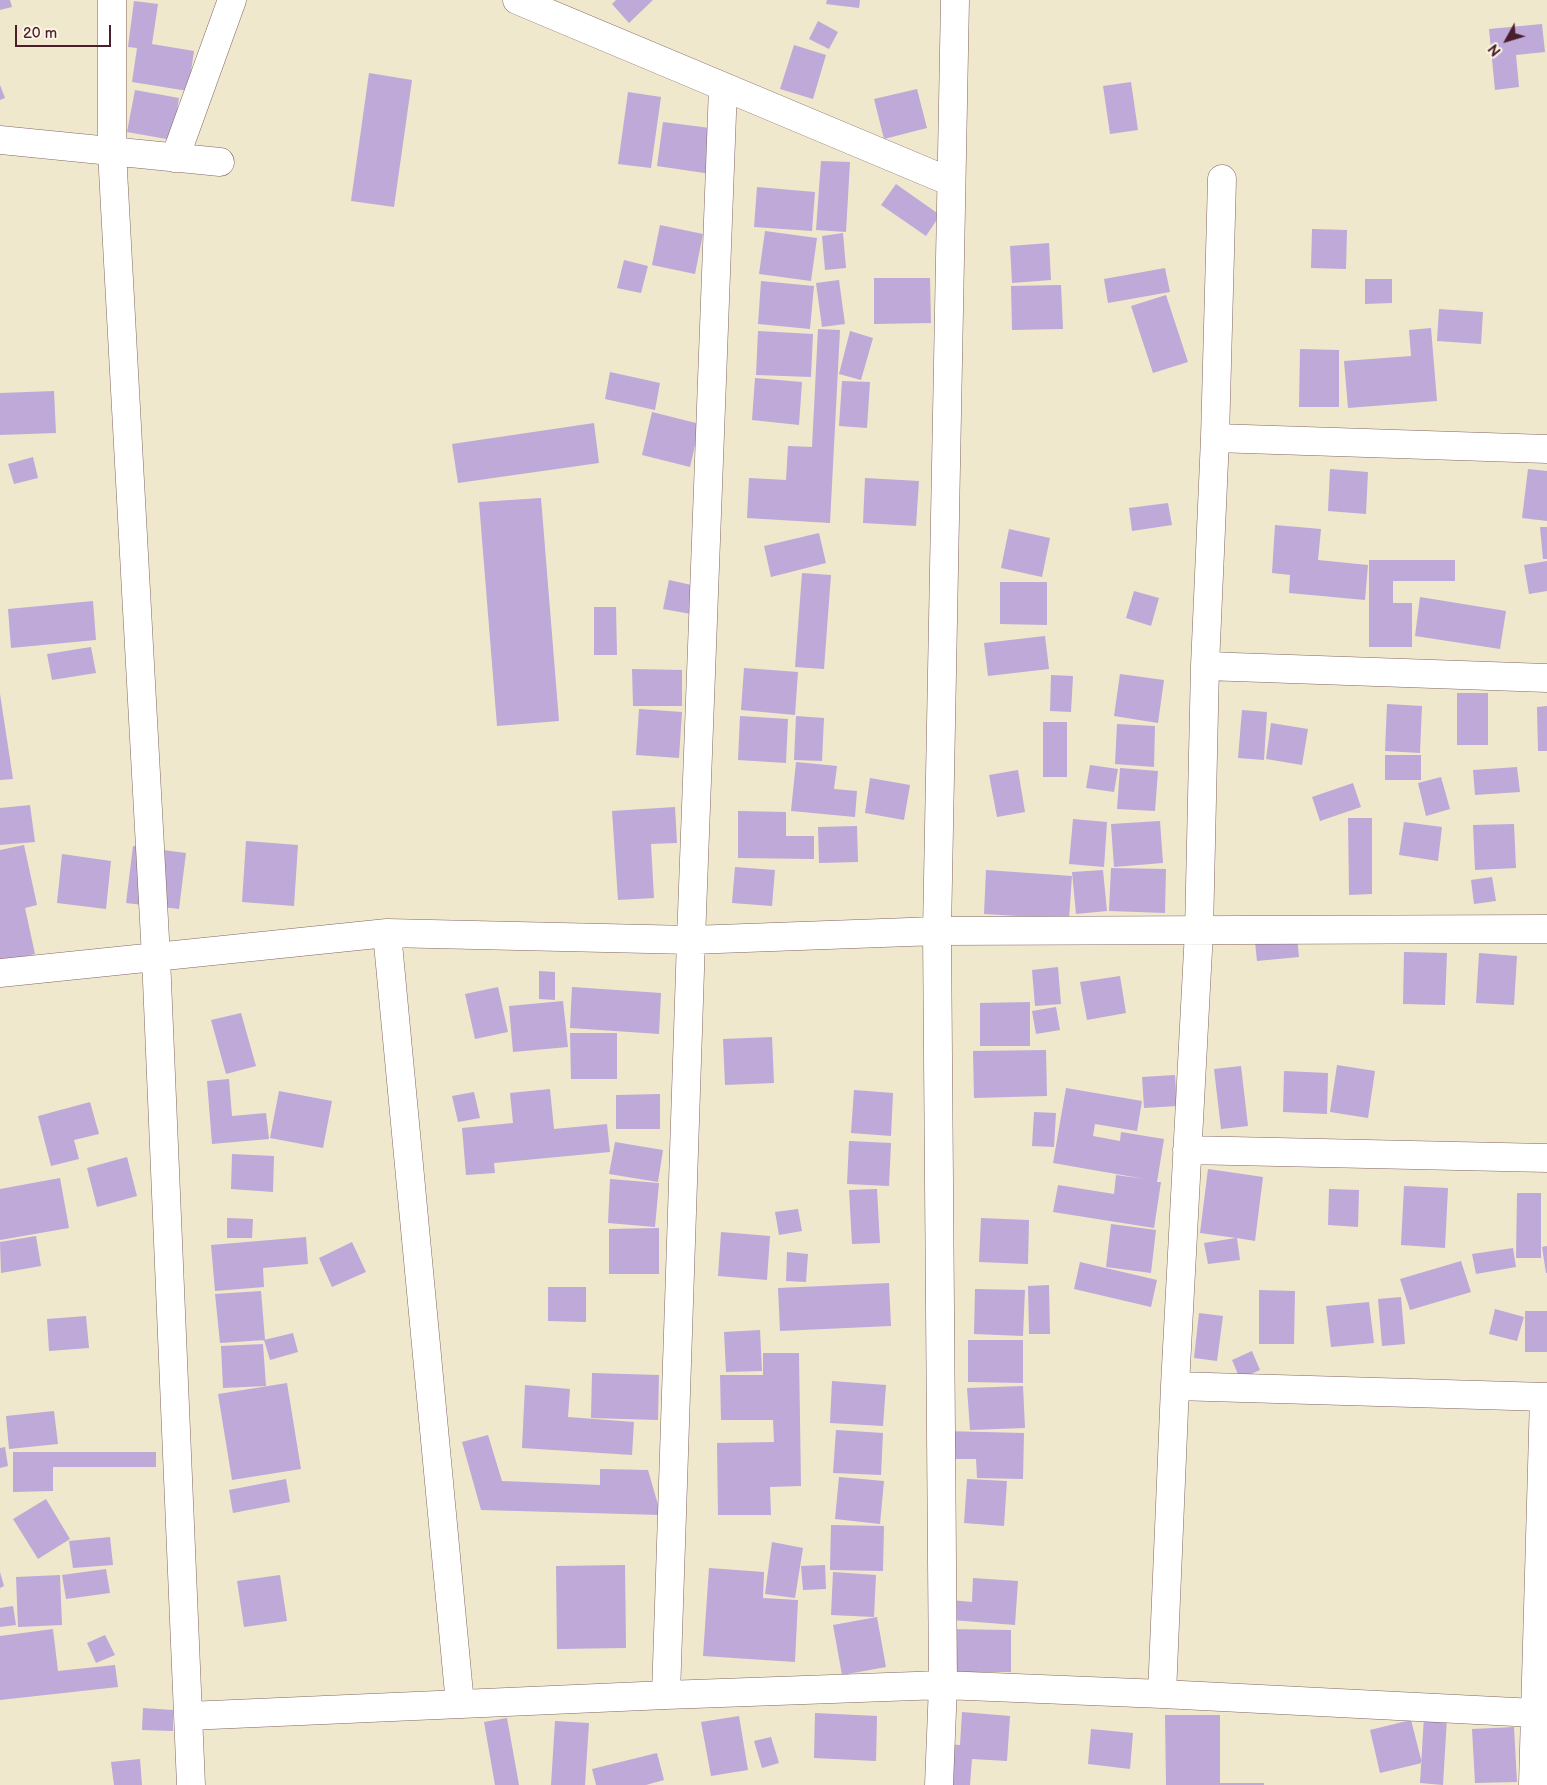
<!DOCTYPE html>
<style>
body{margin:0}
#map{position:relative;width:1547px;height:1785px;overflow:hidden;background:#efe8cc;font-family:"Balsamiq Sans",sans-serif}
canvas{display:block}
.north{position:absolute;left:1482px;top:15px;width:50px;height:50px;-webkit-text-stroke:4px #fcf5e5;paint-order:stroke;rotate:231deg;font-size:14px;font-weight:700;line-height:20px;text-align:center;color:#4a1f2b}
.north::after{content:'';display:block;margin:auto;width:18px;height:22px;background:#4a1f2b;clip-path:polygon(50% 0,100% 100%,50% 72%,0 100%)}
.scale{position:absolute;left:15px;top:25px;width:96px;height:22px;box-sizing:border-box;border:2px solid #4a1f2b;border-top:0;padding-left:6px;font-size:15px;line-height:18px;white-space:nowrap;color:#4a1f2b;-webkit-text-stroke:4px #fcf5e5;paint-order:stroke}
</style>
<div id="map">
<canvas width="1547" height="1785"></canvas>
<div class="north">N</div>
<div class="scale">20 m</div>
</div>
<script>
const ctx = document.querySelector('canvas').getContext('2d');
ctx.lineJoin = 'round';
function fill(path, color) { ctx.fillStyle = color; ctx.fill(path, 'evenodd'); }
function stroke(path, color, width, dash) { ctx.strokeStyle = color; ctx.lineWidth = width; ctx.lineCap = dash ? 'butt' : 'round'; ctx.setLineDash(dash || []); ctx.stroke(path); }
const building = new Path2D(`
 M 0,0 L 10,0 L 12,7 L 0,10 Z
 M 616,0 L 653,0 L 629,23 L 612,4 Z
 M 827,0 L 860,0 L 859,8 L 826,4 Z
 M 134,1 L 158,4 L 152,44 L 194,51 L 188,91 L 132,82 L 137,48 L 128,47 Z
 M 818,21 L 838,32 L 829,49 L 809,39 Z
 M 1542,24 L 1545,52 L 1516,55 L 1519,87 L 1495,90 L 1489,29 Z
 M 794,45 L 826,55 L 813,99 L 780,89 Z
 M 369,73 L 412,80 L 394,207 L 351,201 Z
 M 1131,82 L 1138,130 L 1110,134 L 1103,86 Z
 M 0,85 L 5,98 L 0,100 Z
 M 917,89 L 927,128 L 884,139 L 874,99 Z
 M 135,90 L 179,98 L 172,140 L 127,132 Z
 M 628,92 L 661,97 L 651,168 L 618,164 Z
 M 663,122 L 718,129 L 711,174 L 657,166 Z
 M 821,161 L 850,162 L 846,232 L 816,230 Z
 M 896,184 L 940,215 L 926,236 L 881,205 Z
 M 757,187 L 815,192 L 812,231 L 754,227 Z
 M 660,225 L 703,234 L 695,274 L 652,265 Z
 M 1312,229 L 1347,230 L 1346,269 L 1311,268 Z
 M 765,231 L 817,238 L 811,281 L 759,274 Z
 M 843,233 L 846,268 L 825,270 L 822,236 Z
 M 1049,243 L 1051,280 L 1012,283 L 1010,246 Z
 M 624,260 L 648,266 L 641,293 L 617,288 Z
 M 1165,268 L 1170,292 L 1108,303 L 1104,279 Z
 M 874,278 L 930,278 L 931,323 L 874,324 Z
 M 1365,279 L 1392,279 L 1392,303 L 1365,304 Z
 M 839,280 L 845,324 L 822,327 L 816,283 Z
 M 761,281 L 814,286 L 810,329 L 758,324 Z
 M 1061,285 L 1063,329 L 1012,330 L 1011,286 Z
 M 1166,295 L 1188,362 L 1153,373 L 1131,306 Z
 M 1439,309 L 1483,312 L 1481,344 L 1437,341 Z
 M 1431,328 L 1437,401 L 1348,408 L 1344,361 L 1411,356 L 1409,330 Z
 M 818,329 L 840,330 L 830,523 L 747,518 L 749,478 L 786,480 L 788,446 L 812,447 Z
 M 758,331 L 813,334 L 811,377 L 756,375 Z
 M 850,331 L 873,338 L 861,380 L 839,374 Z
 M 1300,349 L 1339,350 L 1339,407 L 1299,407 Z
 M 610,372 L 660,383 L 655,410 L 605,399 Z
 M 755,378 L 802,382 L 799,425 L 752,420 Z
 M 842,381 L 870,382 L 867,428 L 839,426 Z
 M 54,391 L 56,433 L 0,435 L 0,393 Z
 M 652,412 L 700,424 L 690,467 L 642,455 Z
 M 594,423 L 599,463 L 458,483 L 452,444 Z
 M 33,457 L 38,478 L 14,484 L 8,464 Z
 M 1330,469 L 1368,472 L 1366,514 L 1328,511 Z
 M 1528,469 L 1547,471 L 1547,521 L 1522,518 Z
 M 865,478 L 919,481 L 916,526 L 863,523 Z
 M 541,498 L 559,721 L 497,726 L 479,502 Z
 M 1168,503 L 1172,525 L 1132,531 L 1129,508 Z
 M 1275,525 L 1321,529 L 1318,560 L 1368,565 L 1365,600 L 1289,593 L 1290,575 L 1272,573 Z
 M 1540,527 L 1547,527 L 1547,559 L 1543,559 Z
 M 1009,529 L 1050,538 L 1042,577 L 1001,568 Z
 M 819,533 L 826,563 L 771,577 L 764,546 Z
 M 1369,560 L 1455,560 L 1455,581 L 1393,581 L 1393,603 L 1412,603 L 1412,647 L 1369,647 Z
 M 1547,561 L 1547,591 L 1529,594 L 1524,565 Z
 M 802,573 L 831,575 L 824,669 L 795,667 Z
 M 669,580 L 696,586 L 691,614 L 663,609 Z
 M 1000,582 L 1047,582 L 1047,625 L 1000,624 Z
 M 1134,591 L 1159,598 L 1151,626 L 1126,618 Z
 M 1420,597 L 1506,611 L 1500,649 L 1415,636 Z
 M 93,601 L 96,640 L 11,648 L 8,609 Z
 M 594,607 L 616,607 L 617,655 L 594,655 Z
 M 1045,636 L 1049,669 L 988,676 L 984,643 Z
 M 91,647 L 96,673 L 52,680 L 47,654 Z
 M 744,668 L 798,672 L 795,715 L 741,710 Z
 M 632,669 L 682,670 L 682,706 L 633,706 Z
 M 1120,674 L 1164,680 L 1158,723 L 1114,716 Z
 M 1051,675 L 1073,676 L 1071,712 L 1050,711 Z
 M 1457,693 L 1488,693 L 1488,745 L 1457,745 Z
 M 0,694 L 13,779 L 0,780 Z
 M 1387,704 L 1422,706 L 1420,753 L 1385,751 Z
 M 1547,706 L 1547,751 L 1538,751 L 1537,707 Z
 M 639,709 L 682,712 L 679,758 L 636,755 Z
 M 1242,710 L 1267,712 L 1264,760 L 1238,758 Z
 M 740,716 L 788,719 L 786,763 L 738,760 Z
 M 796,716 L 824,718 L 822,761 L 794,760 Z
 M 1043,722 L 1067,722 L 1067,777 L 1043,777 Z
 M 1271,723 L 1308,729 L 1302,765 L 1266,759 Z
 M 1117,724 L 1155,726 L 1154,767 L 1115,764 Z
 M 1385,755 L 1421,755 L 1421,780 L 1385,780 Z
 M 796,762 L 837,766 L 834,789 L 857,791 L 855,817 L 791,811 Z
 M 1090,765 L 1118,769 L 1114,792 L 1086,788 Z
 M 1517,767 L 1520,792 L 1475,795 L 1473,770 Z
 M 1120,768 L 1158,771 L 1155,811 L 1117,809 Z
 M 1018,770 L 1025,812 L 997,817 L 989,775 Z
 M 1441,777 L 1450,809 L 1426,816 L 1418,783 Z
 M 870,778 L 910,785 L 904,820 L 865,813 Z
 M 1353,783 L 1361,807 L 1320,821 L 1312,797 Z
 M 30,805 L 35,842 L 0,845 L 0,808 Z
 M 675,807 L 677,843 L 651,844 L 654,898 L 618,900 L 612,811 Z
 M 738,811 L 786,812 L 786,836 L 814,836 L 814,859 L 738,858 Z
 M 1348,818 L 1372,818 L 1372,894 L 1349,895 Z
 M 1073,819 L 1107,822 L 1104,867 L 1069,864 Z
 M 1160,821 L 1163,863 L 1114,867 L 1111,824 Z
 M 1404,822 L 1442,827 L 1438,861 L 1399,855 Z
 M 1514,824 L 1516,868 L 1475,870 L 1473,825 Z
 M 857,826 L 858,862 L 819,863 L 818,827 Z
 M 246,841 L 298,845 L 294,906 L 242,902 Z
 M 24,845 L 37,905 L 25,908 L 35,954 L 0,962 L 0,850 Z
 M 133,846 L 186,853 L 179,909 L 126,903 Z
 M 62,854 L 111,861 L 106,909 L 57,903 Z
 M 735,867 L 775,870 L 772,906 L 732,903 Z
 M 1111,868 L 1166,869 L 1165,913 L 1109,911 Z
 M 986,870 L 1072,876 L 1069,919 L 984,914 Z
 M 1103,870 L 1107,911 L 1076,914 L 1072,872 Z
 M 1492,877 L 1496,901 L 1474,904 L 1471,880 Z
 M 1297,937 L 1299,957 L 1257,961 L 1255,942 Z
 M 1404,952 L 1447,953 L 1445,1005 L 1403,1004 Z
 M 1479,953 L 1517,956 L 1514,1005 L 1476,1003 Z
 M 1058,967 L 1061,1004 L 1035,1006 L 1032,970 Z
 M 539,971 L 555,972 L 555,1000 L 539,999 Z
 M 1120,976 L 1126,1013 L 1087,1020 L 1080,982 Z
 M 498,987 L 508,1032 L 475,1039 L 465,994 Z
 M 572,987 L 661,993 L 659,1034 L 570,1028 Z
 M 563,1001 L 568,1047 L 513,1052 L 509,1006 Z
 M 1030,1002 L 1030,1046 L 980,1046 L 980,1003 Z
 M 1056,1007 L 1060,1030 L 1036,1034 L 1032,1011 Z
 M 241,1013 L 256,1066 L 226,1074 L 211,1020 Z
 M 570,1033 L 617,1033 L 617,1079 L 571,1079 Z
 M 772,1037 L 774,1083 L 725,1085 L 723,1039 Z
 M 1046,1050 L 1047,1096 L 974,1098 L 973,1051 Z
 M 1337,1065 L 1375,1071 L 1368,1118 L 1330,1112 Z
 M 1241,1066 L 1248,1126 L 1221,1129 L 1214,1069 Z
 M 1284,1071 L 1328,1073 L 1327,1114 L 1283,1112 Z
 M 1175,1075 L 1177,1106 L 1144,1108 L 1142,1077 Z
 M 229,1079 L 232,1116 L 266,1113 L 269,1139 L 212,1144 L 207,1081 Z
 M 1066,1088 L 1142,1101 L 1137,1131 L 1095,1124 L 1093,1136 L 1120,1141 L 1121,1132 L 1164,1139 L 1157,1182 L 1161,1182 L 1154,1228 L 1053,1212 L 1058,1185 L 1114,1194 L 1116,1175 L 1145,1179 L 1053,1163 Z
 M 550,1089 L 554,1129 L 607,1124 L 610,1152 L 494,1163 L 495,1173 L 466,1175 L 462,1128 L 513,1123 L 510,1093 Z
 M 854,1090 L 893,1093 L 891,1136 L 851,1133 Z
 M 279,1091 L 332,1101 L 323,1148 L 270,1138 Z
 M 474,1092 L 480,1118 L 458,1122 L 452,1096 Z
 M 660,1094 L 660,1129 L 616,1129 L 616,1095 Z
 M 90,1102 L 99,1134 L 74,1140 L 79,1159 L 51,1166 L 38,1116 Z
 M 1034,1112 L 1056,1113 L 1054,1147 L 1032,1146 Z
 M 849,1141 L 891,1143 L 889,1186 L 847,1184 Z
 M 615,1142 L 663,1150 L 658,1182 L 609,1174 Z
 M 232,1154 L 274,1156 L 273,1192 L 231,1189 Z
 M 127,1157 L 137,1196 L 97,1207 L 87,1168 Z
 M 1208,1169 L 1263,1177 L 1255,1241 L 1237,1238 L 1240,1260 L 1208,1264 L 1204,1243 L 1236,1238 L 1200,1233 Z
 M 60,1178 L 69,1228 L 0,1240 L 0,1189 Z
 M 610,1179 L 659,1183 L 655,1227 L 608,1223 Z
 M 1404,1186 L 1448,1188 L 1445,1248 L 1401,1245 Z
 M 877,1189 L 880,1243 L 852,1244 L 849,1190 Z
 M 1329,1189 L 1359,1190 L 1358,1227 L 1328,1225 Z
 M 1517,1193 L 1541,1193 L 1541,1258 L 1516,1258 Z
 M 798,1209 L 802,1231 L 779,1235 L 775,1212 Z
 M 227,1218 L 253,1219 L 252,1238 L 227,1238 Z
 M 981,1218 L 1029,1220 L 1028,1264 L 979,1262 Z
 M 1111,1224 L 1156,1230 L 1151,1273 L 1106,1267 Z
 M 659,1228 L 659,1274 L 609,1274 L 609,1229 Z
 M 721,1232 L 770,1236 L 767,1280 L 718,1276 Z
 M 36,1236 L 41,1266 L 1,1273 L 0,1242 Z
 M 306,1237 L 308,1264 L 263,1268 L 264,1287 L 215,1291 L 211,1245 Z
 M 352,1242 L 366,1272 L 332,1287 L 319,1258 Z
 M 1547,1246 L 1547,1273 L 1546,1273 L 1542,1247 Z
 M 1513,1248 L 1516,1267 L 1476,1274 L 1472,1254 Z
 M 787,1252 L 808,1254 L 806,1282 L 786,1281 Z
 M 1461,1261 L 1471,1292 L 1410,1310 L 1400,1279 Z
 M 1080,1262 L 1157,1280 L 1151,1307 L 1074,1289 Z
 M 889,1283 L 891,1326 L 780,1331 L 778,1288 Z
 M 1049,1285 L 1050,1334 L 1029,1334 L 1028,1286 Z
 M 548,1287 L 586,1287 L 586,1322 L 548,1321 Z
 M 975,1289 L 1025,1290 L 1023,1336 L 974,1334 Z
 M 1259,1290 L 1295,1291 L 1294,1344 L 1259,1344 Z
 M 261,1291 L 265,1340 L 220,1343 L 215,1294 Z
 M 1401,1297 L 1405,1344 L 1382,1346 L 1378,1299 Z
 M 1369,1302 L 1374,1343 L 1331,1347 L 1326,1306 Z
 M 1495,1309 L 1524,1317 L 1517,1341 L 1489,1334 Z
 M 1525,1311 L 1547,1311 L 1547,1352 L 1525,1352 Z
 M 1199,1313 L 1223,1316 L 1217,1361 L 1194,1358 Z
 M 86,1316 L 89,1348 L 49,1351 L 47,1319 Z
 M 760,1330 L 762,1371 L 726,1372 L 724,1332 Z
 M 293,1333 L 298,1352 L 270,1360 L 264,1340 Z
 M 968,1340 L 1023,1340 L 1023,1383 L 968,1382 Z
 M 263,1344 L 266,1386 L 223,1388 L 221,1346 Z
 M 1252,1351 L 1260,1370 L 1240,1379 L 1232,1360 Z
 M 763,1353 L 799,1353 L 801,1486 L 770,1487 L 771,1515 L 718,1515 L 717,1443 L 774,1442 L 773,1420 L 721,1420 L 720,1375 L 763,1375 Z
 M 592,1373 L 659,1375 L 658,1420 L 591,1418 Z
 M 832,1381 L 886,1385 L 883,1426 L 830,1423 Z
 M 287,1383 L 301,1469 L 232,1480 L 218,1394 Z
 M 525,1385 L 570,1389 L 568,1417 L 634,1422 L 632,1455 L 522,1448 Z
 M 1023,1386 L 1025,1428 L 970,1430 L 967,1388 Z
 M 54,1411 L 58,1444 L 9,1449 L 6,1416 Z
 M 836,1430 L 883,1433 L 881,1475 L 833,1473 Z
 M 943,1431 L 1024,1433 L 1023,1479 L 977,1478 L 976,1459 L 943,1459 Z
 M 488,1435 L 502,1481 L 600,1485 L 600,1469 L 648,1470 L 661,1515 L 481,1510 L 462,1442 Z
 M 5,1447 L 8,1466 L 0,1468 L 0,1448 Z
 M 13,1452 L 156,1452 L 156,1467 L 53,1467 L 53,1491 L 13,1492 Z
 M 839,1477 L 884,1481 L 880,1524 L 835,1519 Z
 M 286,1479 L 290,1502 L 233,1513 L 229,1490 Z
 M 967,1479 L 1007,1481 L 1004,1526 L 964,1523 Z
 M 46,1499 L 70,1539 L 38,1559 L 13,1519 Z
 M 831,1525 L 884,1526 L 883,1571 L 830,1570 Z
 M 110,1537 L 113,1565 L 73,1568 L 69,1541 Z
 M 772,1542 L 803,1548 L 795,1598 L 765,1594 Z
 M 625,1565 L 626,1648 L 557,1649 L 556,1566 Z
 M 825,1565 L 826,1589 L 803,1590 L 801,1566 Z
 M 709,1568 L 764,1572 L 763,1598 L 798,1600 L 795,1662 L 703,1656 Z
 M 106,1569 L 110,1593 L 66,1599 L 62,1575 Z
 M 0,1572 L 4,1586 L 0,1588 Z
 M 833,1572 L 876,1575 L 874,1617 L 831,1615 Z
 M 60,1575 L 62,1625 L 18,1627 L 16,1577 Z
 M 280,1575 L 287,1621 L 244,1627 L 237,1581 Z
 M 973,1578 L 1018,1581 L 1015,1625 L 939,1619 L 940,1599 L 972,1602 Z
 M 13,1606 L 16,1625 L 0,1627 L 0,1608 Z
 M 877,1617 L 886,1667 L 842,1675 L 833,1625 Z
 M 53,1629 L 58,1671 L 115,1665 L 118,1687 L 0,1700 L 0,1636 Z
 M 943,1629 L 1011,1630 L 1011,1672 L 943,1672 Z
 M 105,1635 L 115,1655 L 96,1663 L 87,1643 Z
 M 143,1708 L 173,1710 L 173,1731 L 142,1730 Z
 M 962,1712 L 1010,1716 L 1007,1761 L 972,1759 L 970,1785 L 944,1785 L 946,1744 L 960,1745 Z
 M 815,1713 L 877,1716 L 876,1761 L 814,1758 Z
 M 1165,1715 L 1220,1715 L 1220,1783 L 1264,1783 L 1264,1785 L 1166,1785 Z
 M 739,1716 L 748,1770 L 711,1776 L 701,1722 Z
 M 1424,1716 L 1447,1718 L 1443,1785 L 1420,1783 Z
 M 507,1718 L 519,1785 L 495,1785 L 484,1722 Z
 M 1411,1720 L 1422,1763 L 1380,1773 L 1370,1730 Z
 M 555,1721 L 589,1723 L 585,1785 L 551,1785 Z
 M 1514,1727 L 1517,1782 L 1475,1783 L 1472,1729 Z
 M 1091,1729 L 1133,1733 L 1130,1769 L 1088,1764 Z
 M 771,1737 L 779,1763 L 762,1768 L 754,1741 Z
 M 657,1753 L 664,1780 L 646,1785 L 596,1785 L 592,1769 Z
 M 140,1759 L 142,1785 L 114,1785 L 111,1762 Z`);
const minor = new Path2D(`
 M 112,0 L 112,152 L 156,957 L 191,1785
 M 517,0 L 951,182
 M 0,140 L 220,162
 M 175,158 L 232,0
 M 1215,438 L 1547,449
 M 1205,666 L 1547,678
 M 387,933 L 460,1704
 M 0,973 L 387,933 L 691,940 L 937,931 L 1547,929
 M 1187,1150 L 1547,1158
 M 1175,1386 L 1547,1397
 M 1162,1694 L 1535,1713
 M 666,1695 L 691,940 L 723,87
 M 188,1716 L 666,1695 L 943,1685 L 1162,1694 L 1175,1386 L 1199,931 L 1205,666 L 1215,438 L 1222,179
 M 939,1785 L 943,1685 L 937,931 L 955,0
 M 1533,1785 L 1544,1397`);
fill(building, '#bea9d9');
stroke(minor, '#846563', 29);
stroke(minor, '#fff', 28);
</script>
